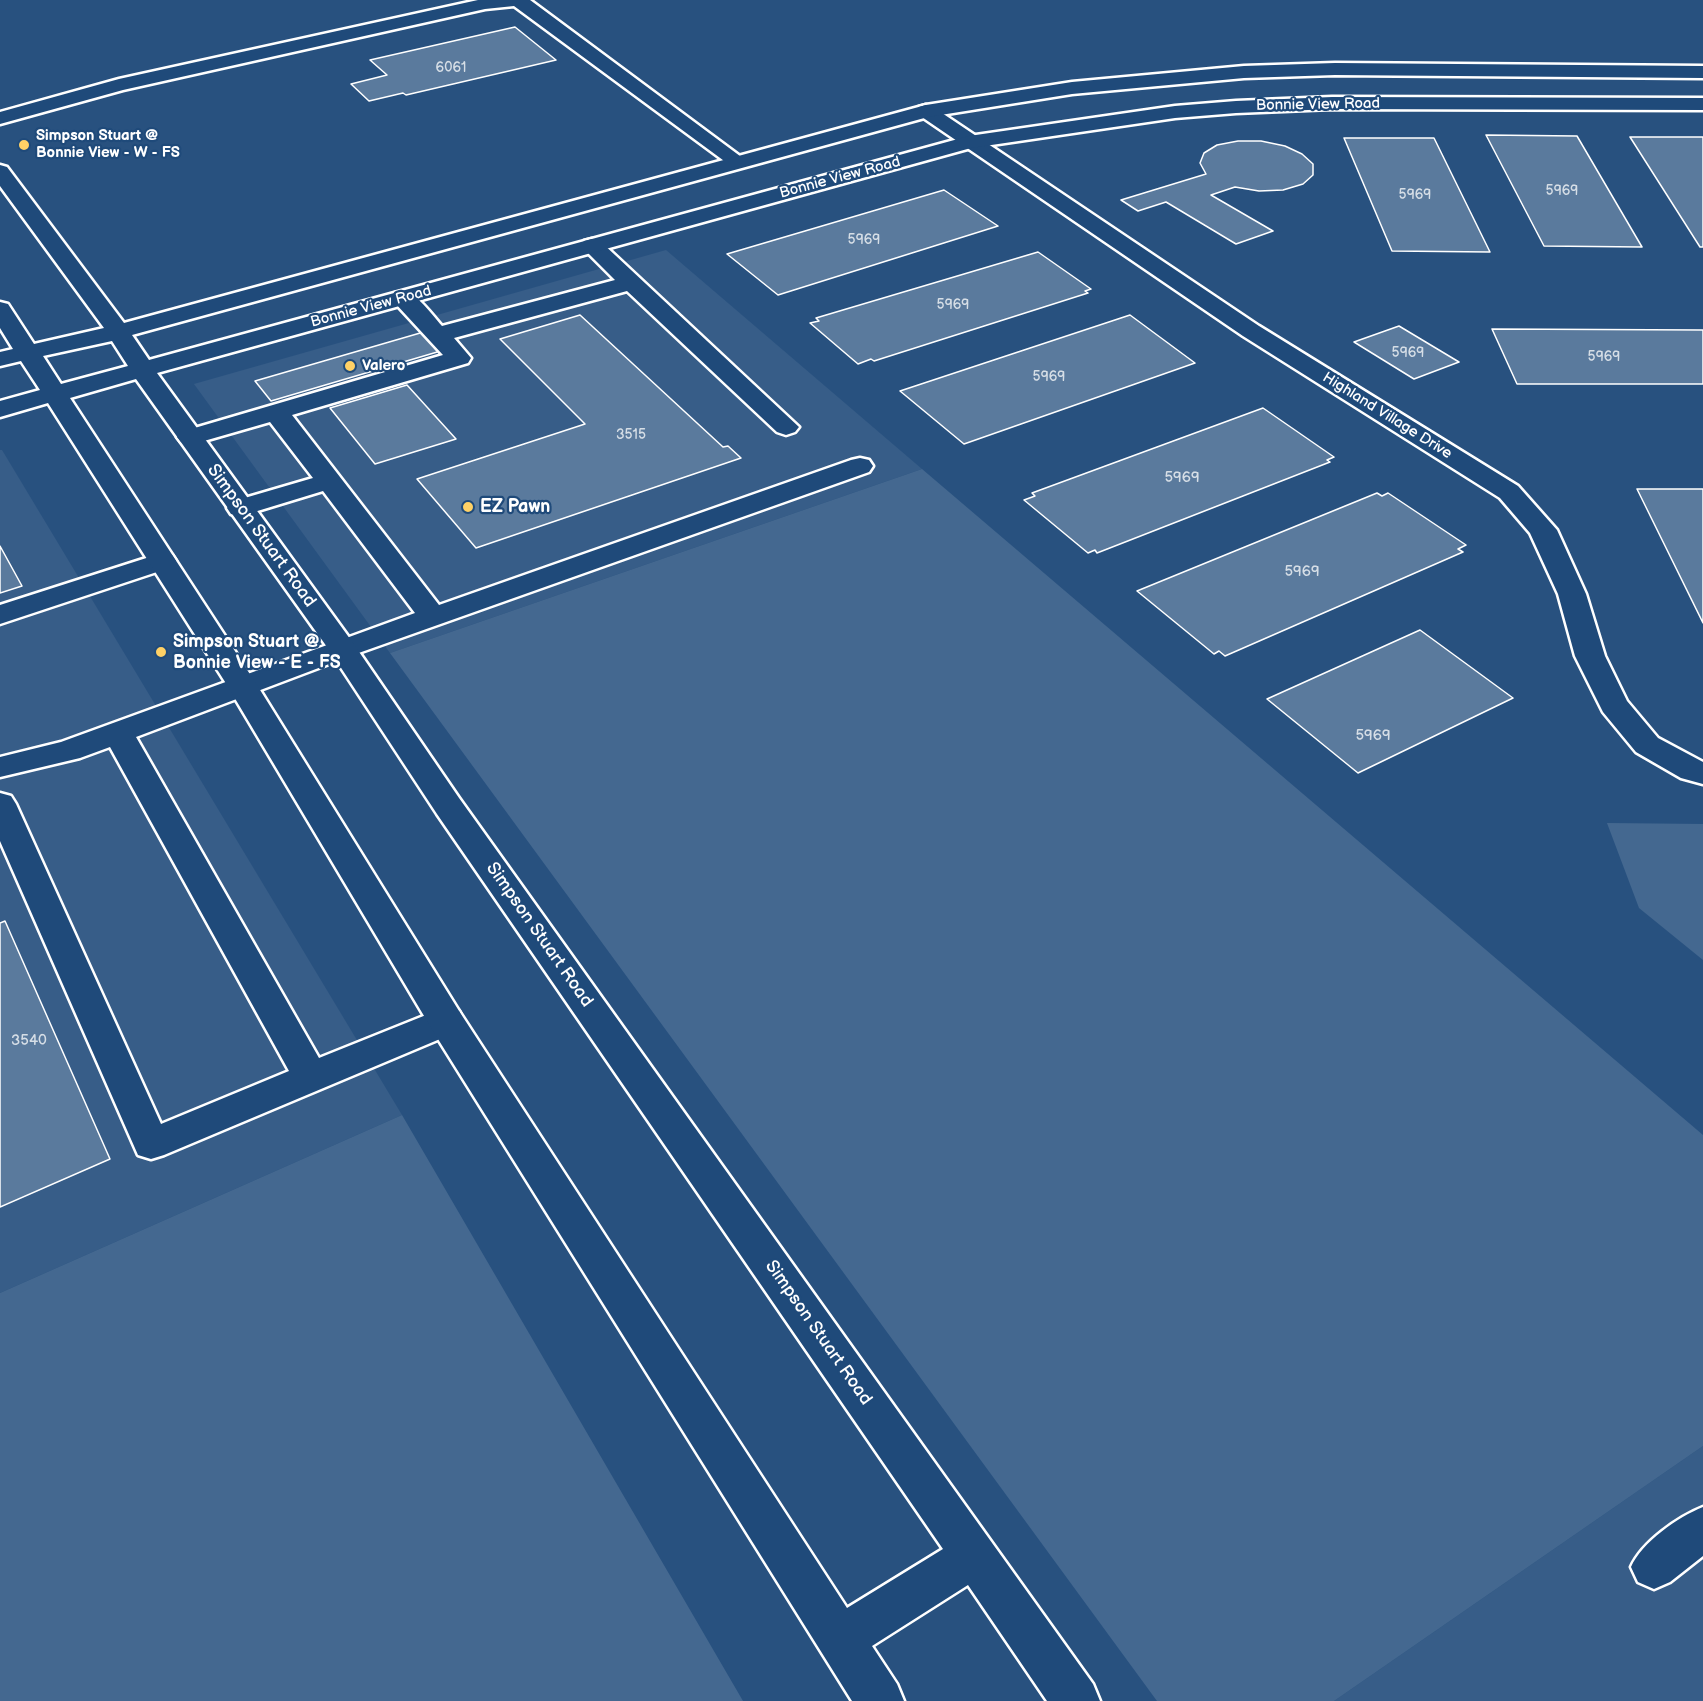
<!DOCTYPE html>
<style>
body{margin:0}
canvas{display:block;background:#28517f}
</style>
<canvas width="1703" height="1701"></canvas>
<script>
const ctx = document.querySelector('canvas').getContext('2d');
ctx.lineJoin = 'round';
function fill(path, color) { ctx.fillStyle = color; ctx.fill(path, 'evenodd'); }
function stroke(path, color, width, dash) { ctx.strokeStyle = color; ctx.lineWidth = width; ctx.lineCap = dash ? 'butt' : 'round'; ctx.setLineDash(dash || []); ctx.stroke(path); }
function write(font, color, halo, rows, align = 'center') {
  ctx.font = font + ' "Balsamiq Sans",sans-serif'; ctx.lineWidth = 4.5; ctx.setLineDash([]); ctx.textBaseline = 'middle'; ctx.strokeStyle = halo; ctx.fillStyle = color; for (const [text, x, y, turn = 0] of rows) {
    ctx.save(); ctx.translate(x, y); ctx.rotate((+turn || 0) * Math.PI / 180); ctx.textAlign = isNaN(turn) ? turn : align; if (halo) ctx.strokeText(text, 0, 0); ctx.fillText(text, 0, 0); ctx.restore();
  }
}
const built = new Path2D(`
 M 666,250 L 922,469 L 390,653 L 194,384 Z
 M 0,450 L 2,450 L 402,1115 L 0,1293 Z
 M 1703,1446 L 1703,1701 L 1334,1701 Z`);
const green = new Path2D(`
 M 922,469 L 1703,1135 L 1703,1446 L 1334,1701 L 1157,1701 L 390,653 Z
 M 1607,823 L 1703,824 L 1703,960 L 1639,908 Z
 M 402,1115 L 743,1701 L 0,1701 L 0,1293 Z`);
const building = new Path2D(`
 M 515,27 L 556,60 L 406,95 L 403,93 L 369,101 L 351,84 L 387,75 L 370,60 Z
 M 1486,135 L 1577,136 L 1642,247 L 1544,246 Z
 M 1630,137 L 1703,137 L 1703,247 L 1700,247 Z
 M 1344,138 L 1434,138 L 1490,252 L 1392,251 Z
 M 1238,141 L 1261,141 L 1285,146 L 1302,154 L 1313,164 L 1313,175 L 1303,184 L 1283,190 L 1259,191 L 1235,187 L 1211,195 L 1273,231 L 1236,244 L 1166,202 L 1138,211 L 1121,200 L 1206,174 L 1200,163 L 1204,153 L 1217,145 Z
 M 944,190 L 998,226 L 778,295 L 727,254 Z
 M 1038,252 L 1091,289 L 1085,291 L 1088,293 L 874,361 L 871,359 L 858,364 L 810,323 L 819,321 L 816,318 Z
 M 580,315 L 723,447 L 728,446 L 741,458 L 476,548 L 417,479 L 585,424 L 500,339 Z
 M 1130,315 L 1195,363 L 964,444 L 900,391 Z
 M 1399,326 L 1459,362 L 1414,379 L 1354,342 Z
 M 1492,329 L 1703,330 L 1703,384 L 1517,384 Z
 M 427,331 L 444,350 L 271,401 L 255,381 Z
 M 407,385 L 456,439 L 375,464 L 330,408 Z
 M 1263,408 L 1334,457 L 1327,460 L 1330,462 L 1097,553 L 1095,550 L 1088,553 L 1024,500 L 1035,496 L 1032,493 Z
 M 1637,489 L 1703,489 L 1703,623 Z
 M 1377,493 L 1382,496 L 1388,493 L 1466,545 L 1458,549 L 1463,552 L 1225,656 L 1219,651 L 1214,654 L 1137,591 Z
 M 0,546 L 22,586 L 0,593 Z
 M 1420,630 L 1513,698 L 1358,773 L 1267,699 Z
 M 5,921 L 110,1159 L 0,1207 L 0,923 Z`);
const minor = new Path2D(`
 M 478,0 L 530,0 L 748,162 L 745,166 L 738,168 L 731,166 L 514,6 L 485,9 L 123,90 L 0,124 L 0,112 L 119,79 Z
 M 926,105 L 933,107 L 1259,326 L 1518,486 L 1557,530 L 1586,594 L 1605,656 L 1627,701 L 1658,738 L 1703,762 L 1703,784 L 1681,778 L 1636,752 L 1603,712 L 1575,656 L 1558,594 L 1530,533 L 1500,498 L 1243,336 L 919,115 L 916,111 L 919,107 Z
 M 592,239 L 600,241 L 799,427 L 795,432 L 786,435 L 777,432 L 627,291 L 454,338 L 471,358 L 468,363 L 292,415 L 439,605 L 851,460 L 860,458 L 869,460 L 873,466 L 869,472 L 353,655 L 136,737 L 319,1058 L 446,1007 L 459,1011 L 464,1021 L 459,1031 L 164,1155 L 151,1159 L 138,1155 L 0,841 L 0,793 L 11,796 L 16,804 L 161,1124 L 289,1071 L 110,747 L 80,758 L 0,777 L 0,757 L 61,742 L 415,613 L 323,491 L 241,516 L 231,514 L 227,508 L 231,502 L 313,478 L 270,422 L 190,445 L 181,442 L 177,437 L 181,432 L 443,355 L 395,303 L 391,298 L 395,293 C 415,288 429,312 442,326 L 615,280 L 581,246 L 584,241 Z
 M 162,553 L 172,555 L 176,561 L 172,567 L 0,624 L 0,605 Z
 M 1703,1507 L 1703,1556 L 1670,1582 L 1654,1589 L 1638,1582 L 1631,1567 C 1642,1542 1678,1517 1703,1507 Z`);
const major = new Path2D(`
 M 1335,63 L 1703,66 L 1703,78 L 1335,75 L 1244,78 L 1072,94 L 928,117 L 132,335 L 149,360 L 969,136 L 1175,106 L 1236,101 L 1332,97 L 1703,98 L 1703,110 L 1332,109 L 1236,113 L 1175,118 L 971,148 L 157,373 L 353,643 L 459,798 L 1093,1684 L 1100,1701 L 1047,1701 L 968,1585 L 872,1646 L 897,1684 L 904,1701 L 852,1701 L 433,1031 L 227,685 L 48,403 L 0,417 L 0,401 L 40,390 L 21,361 L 0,366 L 0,352 L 13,349 L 0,328 L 0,302 L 8,304 L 34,344 L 104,328 L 0,186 L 0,165 L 7,167 L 124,323 L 926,105 L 1072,82 L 1244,66 ZM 112,341 L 128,366 L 61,384 L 43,356 ZM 136,379 L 332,654 L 437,814 L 943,1549 L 847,1608 L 459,1011 L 257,685 L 70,398 Z`);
const markers = [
 [24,145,6,"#ffd166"],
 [350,366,6,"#ffd166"],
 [468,507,6,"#ffd166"],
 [161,652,6,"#ffd166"]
];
const farNumbernames = [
 ["6061",451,68],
 ["5969",1562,191],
 ["5969",1415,195],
 ["5969",864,240],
 ["5969",953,305],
 ["5969",1408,353],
 ["5969",1604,357],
 ["5969",1049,377],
 ["3515",631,435]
];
const farStreetnames = [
 ["Bonnie View Road",1318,105,-1],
 ["Bonnie View Road",840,178,-15],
 ["Bonnie View Road",371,307,-15],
 ["Highland Village Drive",1387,416,32]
];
const farPoinames = [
 ["Simpson Stuart @",36,136],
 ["Bonnie View - W - FS",36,153],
 ["Valero",362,366]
];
const numberNames = [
 ["5969",1182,478],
 ["5969",1302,572],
 ["5969",1373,736],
 ["3540",29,1041]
];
const poiNames = [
 ["EZ Pawn",480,507],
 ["Simpson Stuart @",173,642],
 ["Bonnie View - E - FS",173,663]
];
const streetNames = [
 ["Simpson Stuart Road",261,536,54],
 ["Simpson Stuart Road",539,935,55],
 ["Simpson Stuart Road",818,1333,55]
];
fill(built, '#375d88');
fill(green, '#446890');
fill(building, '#5a7a9d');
stroke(building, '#fff', 1.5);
stroke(minor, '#fff', 5);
stroke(major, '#fff', 5);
fill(minor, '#1f4a7a');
fill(major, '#1f4a7a');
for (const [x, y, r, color] of markers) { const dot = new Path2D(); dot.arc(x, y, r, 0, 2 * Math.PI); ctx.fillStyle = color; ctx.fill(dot); stroke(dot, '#1f4a7a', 2); }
write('14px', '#d6dee6', null, farNumbernames);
write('15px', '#fff', '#1f4a7a', farStreetnames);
write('bold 15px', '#fff', '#1f4a7a', farPoinames, 'left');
write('15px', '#d6dee6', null, numberNames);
write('bold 18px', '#fff', '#1f4a7a', poiNames, 'left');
write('18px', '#fff', '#1f4a7a', streetNames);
</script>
